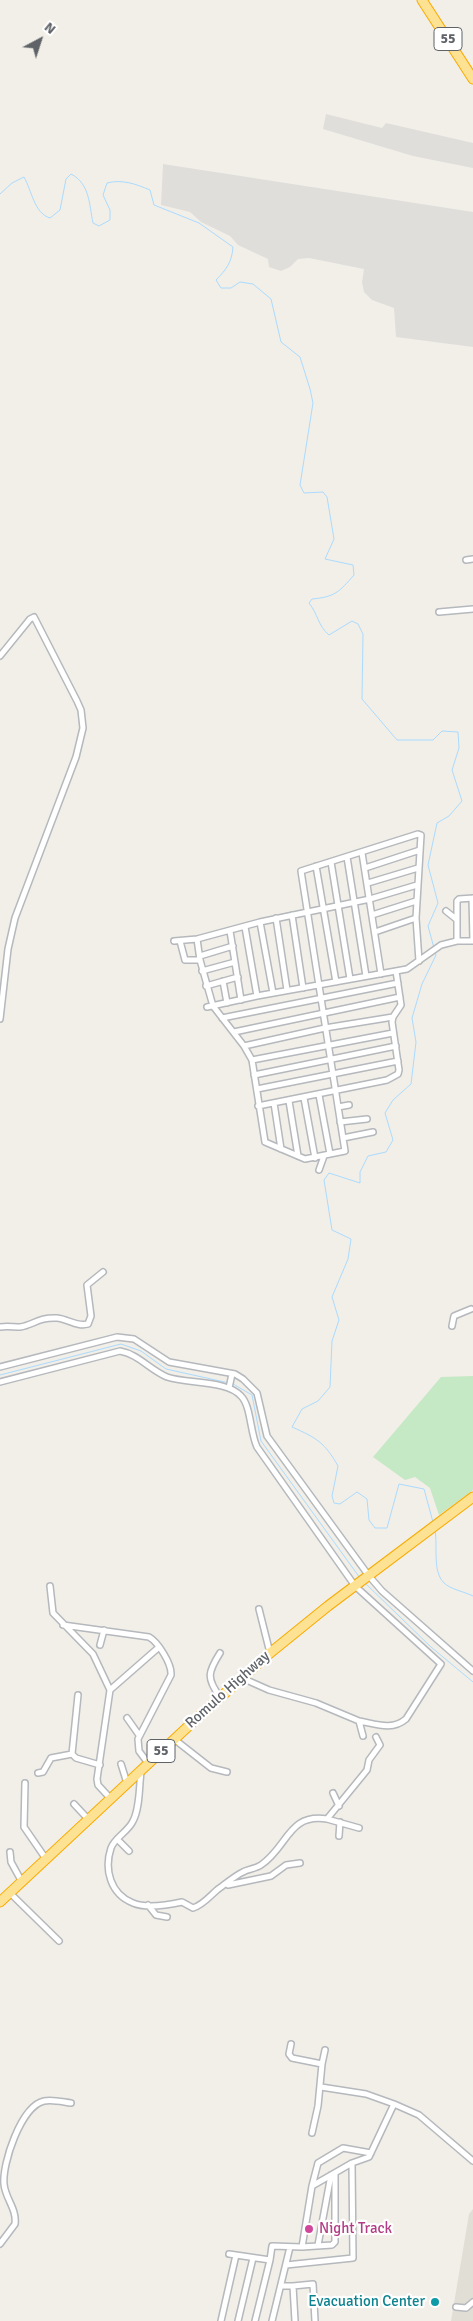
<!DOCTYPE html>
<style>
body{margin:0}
#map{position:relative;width:473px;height:2321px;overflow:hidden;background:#f1efe8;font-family:Signika,sans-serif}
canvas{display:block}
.north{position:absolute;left:15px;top:15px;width:50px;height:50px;-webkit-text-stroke:4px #fff;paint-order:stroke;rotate:40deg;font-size:14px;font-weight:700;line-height:20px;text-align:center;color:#5f6368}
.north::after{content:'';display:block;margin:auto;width:18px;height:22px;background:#5f6368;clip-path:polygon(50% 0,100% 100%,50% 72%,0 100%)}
</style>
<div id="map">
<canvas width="473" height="2321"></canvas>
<div class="north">N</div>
</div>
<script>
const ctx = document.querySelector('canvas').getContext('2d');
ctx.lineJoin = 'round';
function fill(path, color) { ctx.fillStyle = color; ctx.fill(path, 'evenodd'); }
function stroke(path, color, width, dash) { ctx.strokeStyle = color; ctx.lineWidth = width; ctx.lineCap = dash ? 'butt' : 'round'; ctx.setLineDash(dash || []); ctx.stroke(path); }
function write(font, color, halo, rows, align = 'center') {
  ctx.font = font + ' Signika,sans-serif'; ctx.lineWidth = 4.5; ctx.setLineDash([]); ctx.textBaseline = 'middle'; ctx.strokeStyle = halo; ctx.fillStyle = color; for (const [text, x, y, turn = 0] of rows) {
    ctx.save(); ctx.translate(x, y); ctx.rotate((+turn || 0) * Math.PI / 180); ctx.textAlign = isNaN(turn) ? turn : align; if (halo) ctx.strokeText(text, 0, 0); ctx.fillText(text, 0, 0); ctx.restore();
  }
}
const industrial = new Path2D(`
 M 326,114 L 382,128 L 386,123 L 473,143 L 473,168 L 413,156 L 323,129 Z
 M 163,164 L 473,212 L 473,347 L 396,337 L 394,308 L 372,300 L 364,292 L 362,282 L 364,269 L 309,258 L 298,259 L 290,267 L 281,271 L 269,267 L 268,259 L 238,245 L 230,236 L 201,222 L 190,212 L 161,205 Z`);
const education = new Path2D(`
 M 473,2209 L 473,2321 L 451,2321 L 469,2214 Z`);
const green = new Path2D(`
 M 473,1376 L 473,1490 L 439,1515 L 430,1488 L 415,1477 L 405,1480 L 373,1457 L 441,1377 Z`);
const stream = new Path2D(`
 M 0,194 L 12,183 L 24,177 C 32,191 34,213 50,218 L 60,210 L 66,179 L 71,174 C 90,184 89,204 93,223 L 99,226 L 110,220 L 110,210 L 103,195 L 107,183 C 122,179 136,184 150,190 L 154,205 L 199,223 L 233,247 C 232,262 226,270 216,280 L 221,288 L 231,288 L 240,282 L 253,284 L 271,299 L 281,342 L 300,357 L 310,389 L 313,403 L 300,485 L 304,493 L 323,492 L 327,497 L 334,539 L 325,559 L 353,565 L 354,575 C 339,592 335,597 312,599 L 309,603 C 318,614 318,626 329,635 L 352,621 L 358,624 L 363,634 L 362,699 L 397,740 L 433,740 L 442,731 L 458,732 L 459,748 L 452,770 L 462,801 L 449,816 L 437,823 L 428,865 L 438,903 L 428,926 L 434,948
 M 0,1375 L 121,1344 L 141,1351 L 166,1369 L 229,1383
 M 233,1384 L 252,1395 L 261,1441 L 360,1578
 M 433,1522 L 424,1489 L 399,1484 L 387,1528 L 375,1528 L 369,1520 L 367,1499 L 357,1492 L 340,1504 L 334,1503 L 332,1496 L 338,1466 C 325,1443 317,1438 292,1427 L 302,1409 L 318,1401 L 330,1387 L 332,1341 L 339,1320 L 332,1297 L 348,1259 L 351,1239 L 332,1230 L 324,1180 L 329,1173 L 360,1183 L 360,1172 L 368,1156 L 386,1152 L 393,1140 L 385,1113 L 393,1100 L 411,1084 L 416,1042 L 412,1018 L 422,984 L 436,955 L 435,952
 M 435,1530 C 438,1546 432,1571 444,1583 C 450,1589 465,1592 473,1596
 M 365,1583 L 431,1647 L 473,1682`);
const street = new Path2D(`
 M 466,560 L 473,559
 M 439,612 L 473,609
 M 0,656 L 30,619 L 34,617 L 77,701 L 81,710 L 83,728 L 76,757 L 15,918 L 8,949 L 0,1019
 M 362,853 L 381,974
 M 347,857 L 366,976
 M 331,862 L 350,979
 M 316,866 L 336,982
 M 365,868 L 420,850
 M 368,883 L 418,868
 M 472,898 L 473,941
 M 446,911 L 456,919
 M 292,915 L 303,988
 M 372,915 L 416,901
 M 276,918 L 287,990
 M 260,922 L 273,993
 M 245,927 L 257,996
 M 230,931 L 241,1000
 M 375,932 L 416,918
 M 197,939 L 200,960 L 213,1006 L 244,1046 L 252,1060 L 265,1142 L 305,1159 L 345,1151 L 301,871 L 418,834 L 421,835 L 416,918 L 419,961
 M 174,941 L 197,939 L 260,922 L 370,899 L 417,885
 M 180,941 L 185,960 L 200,960
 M 457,941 L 457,901 L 459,899 L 473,898
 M 200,956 L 233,946
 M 202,971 L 235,962
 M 223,981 L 227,1003
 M 206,986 L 238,977
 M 207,1007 L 257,996 L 407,969 L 441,945 L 457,941 L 473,941
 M 222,1018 L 398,983
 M 234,1032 L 400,997
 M 244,1046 L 325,1028 L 393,1017
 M 252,1060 L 393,1033
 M 254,1075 L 396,1046
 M 257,1089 L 398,1061
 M 319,1095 L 330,1154
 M 304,1098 L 315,1158
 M 289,1101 L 298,1156
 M 274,1103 L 281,1149
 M 258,1106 L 387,1080 L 398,1074 L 399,1070 L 392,1022 L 393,1017 L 401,1005 L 396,971
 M 338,1107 L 349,1105
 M 340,1122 L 367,1119
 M 343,1138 L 373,1132
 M 319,1170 L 324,1156
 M 452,1326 L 454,1316 L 471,1309
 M 0,1327 C 7,1326 13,1327 20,1327 C 33,1325 39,1317 57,1318 C 68,1319 77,1327 88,1324 L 91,1316 L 87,1285 L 103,1272
 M 0,1367 L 117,1337 L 134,1339 L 169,1362 L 235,1374 L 243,1379 L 257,1393 L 267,1436 L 369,1576 L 382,1591 L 473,1671
 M 0,1382 L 120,1351 C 138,1354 150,1370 167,1377 C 187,1384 227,1380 241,1396 C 251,1406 250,1432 257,1447 L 355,1586 L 441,1664 L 406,1719 C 392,1731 376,1724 359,1721
 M 229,1388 L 232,1374
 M 50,1586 L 53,1613 L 93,1654 L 110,1690 L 97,1779 L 98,1785 L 111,1799
 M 259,1609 L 270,1653
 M 63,1625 L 149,1637 C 158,1642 172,1664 171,1675 L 138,1739 L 139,1751 L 148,1763
 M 100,1645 L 104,1630
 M 242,1678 L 269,1690 L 316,1703 L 359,1721 L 363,1736
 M 110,1690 L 158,1648
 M 78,1695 L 72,1754 L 76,1758 L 100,1765
 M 220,1697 C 206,1678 208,1672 220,1653
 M 127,1718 L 139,1735
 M 174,1739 L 211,1768 L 227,1772
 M 121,1764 L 127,1783
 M 141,1772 C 139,1787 140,1808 133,1821 C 128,1832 115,1837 111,1848 C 104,1869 110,1894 133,1903 C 147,1909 168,1905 182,1902 L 193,1908 C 203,1905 210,1896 217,1890 C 224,1885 236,1875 243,1872 C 248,1869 255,1869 261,1865 C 288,1847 288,1813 327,1819 L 367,1770 L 369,1760 L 380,1745 L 376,1737
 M 38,1773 L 43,1772 L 51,1758 L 72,1754
 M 25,1783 L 24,1827 L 46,1859
 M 333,1793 L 339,1806
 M 74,1804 L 89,1820
 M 327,1819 L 359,1828
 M 339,1836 L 340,1822
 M 117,1839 L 129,1851
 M 10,1852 L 11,1862 L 22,1882
 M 228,1885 L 271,1876 L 286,1865 L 300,1863
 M 10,1893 L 59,1941
 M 148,1905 L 156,1915 L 167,1917
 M 291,2044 L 289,2054 L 292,2058 L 322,2064 L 318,2106 L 312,2133
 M 322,2064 L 325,2050
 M 321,2087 L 366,2094 L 394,2104
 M 312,2186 L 318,2163 L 343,2148 L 371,2153
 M 0,2244 L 15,2224 C 17,2209 5,2198 4,2184 C 2,2164 21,2106 44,2101 C 52,2099 63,2102 71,2103
 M 318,2245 L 331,2175
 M 302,2247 L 332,2245 L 335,2242 L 335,2173
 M 229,2254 L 270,2260 L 272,2246 L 302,2247 L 312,2186 L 352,2163 L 369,2157 L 394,2104 L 419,2115 L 473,2161
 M 286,2265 L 353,2258 L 352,2163
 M 281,2286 L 293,2286 L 295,2321
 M 293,2286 L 313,2284 L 315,2321
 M 456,2307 L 466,2308 L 473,2302
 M 221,2321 L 236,2255
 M 238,2321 L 253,2258
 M 255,2321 L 270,2260
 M 272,2321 L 290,2247`);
const highway = new Path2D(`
 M 422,0 L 473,79
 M 0,1902 L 195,1720 L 270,1653 L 328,1606 L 473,1497`);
const markers = [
 [309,2229,5,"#d1479c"],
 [435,2302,5,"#0f9aa8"]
];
const shields = [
 [448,39,28],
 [161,1751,28]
];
const shieldNames = [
 ["55",448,39],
 ["55",161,1751]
];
const streetNames = [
 ["Romulo Highway",228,1690,-42]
];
const hotelNames = [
 ["Night Track",319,2229]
];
const cultureNames = [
 ["Evacuation Center",425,2302]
];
fill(industrial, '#e0deda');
fill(education, '#e1ded6');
fill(green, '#c5e8c5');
stroke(stream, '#aadaff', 1);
stroke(street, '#b5b8bc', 8);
stroke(highway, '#f9ab00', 11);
stroke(street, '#fff', 5);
stroke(highway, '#fde293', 9);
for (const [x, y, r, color] of markers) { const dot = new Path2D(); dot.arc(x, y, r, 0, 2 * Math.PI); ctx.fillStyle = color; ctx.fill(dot); stroke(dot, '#fff', 2); }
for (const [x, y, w] of shields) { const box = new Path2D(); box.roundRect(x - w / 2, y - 11.5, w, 23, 4); ctx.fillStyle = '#fff'; ctx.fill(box); stroke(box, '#5f6368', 1); }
write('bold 14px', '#5f6368', null, shieldNames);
write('15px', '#5f6368', '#fff', streetNames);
write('15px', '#b23c85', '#fff', hotelNames, 'left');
write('15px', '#0d838f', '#fff', cultureNames, 'right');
</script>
